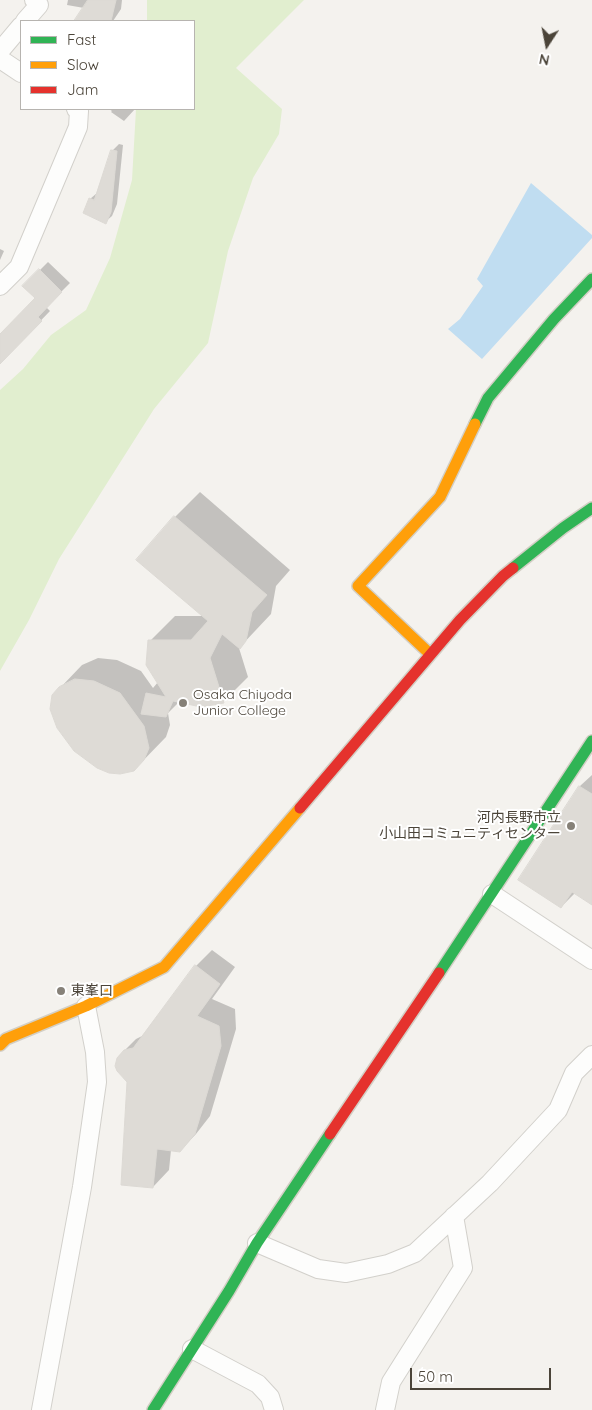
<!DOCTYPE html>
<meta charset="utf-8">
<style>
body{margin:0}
#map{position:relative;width:592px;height:1410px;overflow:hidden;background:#f4f2ee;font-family:Quicksand,sans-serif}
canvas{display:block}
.legend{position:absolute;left:20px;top:20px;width:175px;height:90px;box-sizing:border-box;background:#fff;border:1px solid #b7b4b0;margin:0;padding:6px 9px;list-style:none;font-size:15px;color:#4b4439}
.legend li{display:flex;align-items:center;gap:10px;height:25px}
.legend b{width:25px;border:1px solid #b7b4b0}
.north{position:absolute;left:522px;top:20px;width:50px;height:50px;-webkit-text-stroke:4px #fff;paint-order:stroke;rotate:191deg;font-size:14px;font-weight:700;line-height:20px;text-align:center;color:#4b4439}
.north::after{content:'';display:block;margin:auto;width:18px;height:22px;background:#4b4439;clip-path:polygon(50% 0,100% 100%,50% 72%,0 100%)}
.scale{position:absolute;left:410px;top:1368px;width:141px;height:22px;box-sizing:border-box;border:2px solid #4b4439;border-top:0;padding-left:6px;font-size:15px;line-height:18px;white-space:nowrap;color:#4b4439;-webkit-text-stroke:4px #fff;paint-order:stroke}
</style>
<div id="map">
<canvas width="592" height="1410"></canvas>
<ul class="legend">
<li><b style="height:6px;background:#30b455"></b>Fast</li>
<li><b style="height:6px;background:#ff9f0a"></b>Slow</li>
<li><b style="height:6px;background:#e5322d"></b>Jam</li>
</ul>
<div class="north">N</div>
<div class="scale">50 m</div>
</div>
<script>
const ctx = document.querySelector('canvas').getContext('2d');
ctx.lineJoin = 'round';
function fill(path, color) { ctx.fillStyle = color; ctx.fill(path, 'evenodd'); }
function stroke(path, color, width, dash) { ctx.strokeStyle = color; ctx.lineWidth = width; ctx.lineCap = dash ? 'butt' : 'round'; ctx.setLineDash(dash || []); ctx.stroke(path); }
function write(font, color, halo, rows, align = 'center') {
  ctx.font = font + ' Quicksand,"Noto Sans JP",sans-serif'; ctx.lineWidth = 4; ctx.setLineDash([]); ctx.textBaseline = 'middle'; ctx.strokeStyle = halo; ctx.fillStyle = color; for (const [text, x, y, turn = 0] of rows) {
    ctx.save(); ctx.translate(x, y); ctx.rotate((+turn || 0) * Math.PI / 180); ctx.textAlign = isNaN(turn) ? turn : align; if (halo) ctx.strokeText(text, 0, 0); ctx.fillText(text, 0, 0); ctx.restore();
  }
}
const green = new Path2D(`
 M 147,0 L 304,0 L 236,68 L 282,109 L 279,134 L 253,178 L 228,251 L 208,343 L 154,409 L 59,559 L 29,620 L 0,671 L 0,390 L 23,369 L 51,335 L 86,310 L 110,258 L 132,180 L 136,109 L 194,109 L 194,21 L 147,21 Z`);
const water = new Path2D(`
 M 531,183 L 592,235 L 592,238 L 482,359 L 448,329 L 460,319 L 483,286 L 477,279 Z`);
const shadow = new Path2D(`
 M 68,0 L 122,0 L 121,9 L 113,21 L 75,21 L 84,8 L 67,5 Z
 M 109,109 L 135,109 L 124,121 L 111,112 L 112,111 Z
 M 119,144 L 123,145 L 117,204 L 112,216 L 105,222 L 90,199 L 97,193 L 112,151 Z
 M 0,249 L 4,251 L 0,260 Z
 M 48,262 L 70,283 L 46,307 L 50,311 L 0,363 L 0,336 L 36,298 L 24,286 Z
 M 200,492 L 290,570 L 276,586 L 271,614 L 239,648 L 248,677 L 223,702 L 180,701 L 168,713 L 170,725 L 166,737 L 134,770 L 60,688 L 82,665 L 98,658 L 117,660 L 141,671 L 153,688 L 158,682 L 150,641 L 175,616 L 203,616 L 138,560 L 175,517 Z
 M 592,775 L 592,904 L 575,893 L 561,907 L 520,879 L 580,786 Z
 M 212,950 L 235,967 L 212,999 L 235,1009 L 236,1029 L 210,1116 L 196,1134 L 180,1151 L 171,1150 L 169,1170 L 153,1187 L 128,1082 L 119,1056 L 136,1039 L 146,1034 L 196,966 Z`);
const building = new Path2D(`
 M 88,0 L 116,0 L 111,21 L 74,21 Z
 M 111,150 L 117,151 L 111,212 L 106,224 L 83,213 L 89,198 L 94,200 Z
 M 39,269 L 62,292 L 38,317 L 42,321 L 0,364 L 0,334 L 35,298 L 22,286 Z
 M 174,516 L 267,595 L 252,612 L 246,641 L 240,649 L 222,634 L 210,658 L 224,703 L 201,707 L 173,701 L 166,717 L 141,714 L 146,693 L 166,697 L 146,665 L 148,640 L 191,640 L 208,621 L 136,560 Z
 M 75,679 L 94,681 L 120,693 L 144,726 L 149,748 L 144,760 L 134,771 L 120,774 L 109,773 L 97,768 L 74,751 L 57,728 L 50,709 L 52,695 L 59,687 Z
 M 579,786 L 592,794 L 592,905 L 572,892 L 561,908 L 518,880 Z
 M 195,965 L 220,984 L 197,1016 L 219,1026 L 221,1046 L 195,1134 L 180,1152 L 157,1149 L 153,1188 L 121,1185 L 127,1082 L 117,1071 L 115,1066 L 117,1058 L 124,1050 L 133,1048 Z`);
const street = new Path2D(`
 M 25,21 L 39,5 L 34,0
 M 0,51 L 21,26
 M 0,59 L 21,73
 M 0,286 L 19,267 L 78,127 L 79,111 L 76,109
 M 492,894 L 592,960
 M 257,1243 L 318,1269 L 346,1273 L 388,1264 L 415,1253 L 490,1183 L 558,1110 L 574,1073 L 592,1055
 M 192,1349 L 258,1384 L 270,1397 L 274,1410
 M 41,1410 L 82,1187 L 97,1082 L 95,1052 L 86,1006
 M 385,1410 L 391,1382 L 463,1268 L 454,1216`);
const fast = new Path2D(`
 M 475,424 L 488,398 L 554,319 L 592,279
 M 513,568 L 563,528 L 592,508
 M 439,973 L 592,741
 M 153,1410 L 229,1291 L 257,1243 L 330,1134`);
const slow = new Path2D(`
 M 430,654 L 358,586 L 440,497 L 475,424
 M 0,1045 L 6,1039 L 86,1006 L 164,967 L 300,808`);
const jam = new Path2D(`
 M 300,808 L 460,620 L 503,576 L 513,568
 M 330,1134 L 439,973`);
const markers = [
 [183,703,5,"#868178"],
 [571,826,5,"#868178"],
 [61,991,5,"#868178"]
];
const poiNames = [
 ["Osaka Chiyoda",193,695],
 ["Junior College",193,711],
 ["河内長野市立",561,818,"right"],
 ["小山田コミュニティセンター",561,834,"right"],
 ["東峯口",71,991]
];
fill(green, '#e1eecf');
fill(water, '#c0ddf1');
fill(shadow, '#0003');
fill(building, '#dedbd6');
stroke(building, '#dcd9d4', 1);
stroke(street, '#d2d0cb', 20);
stroke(fast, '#d3cfc5', 14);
stroke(slow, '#d3cfc5', 14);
stroke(jam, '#d3cfc5', 14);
stroke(street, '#fdfdfc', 18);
stroke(fast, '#30b455', 11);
stroke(slow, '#ff9f0a', 11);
stroke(jam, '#e5322d', 11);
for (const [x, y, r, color] of markers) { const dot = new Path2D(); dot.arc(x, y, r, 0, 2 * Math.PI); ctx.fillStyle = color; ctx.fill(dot); stroke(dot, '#fff', 2); }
write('14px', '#4b4439', '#fff', poiNames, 'left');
</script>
